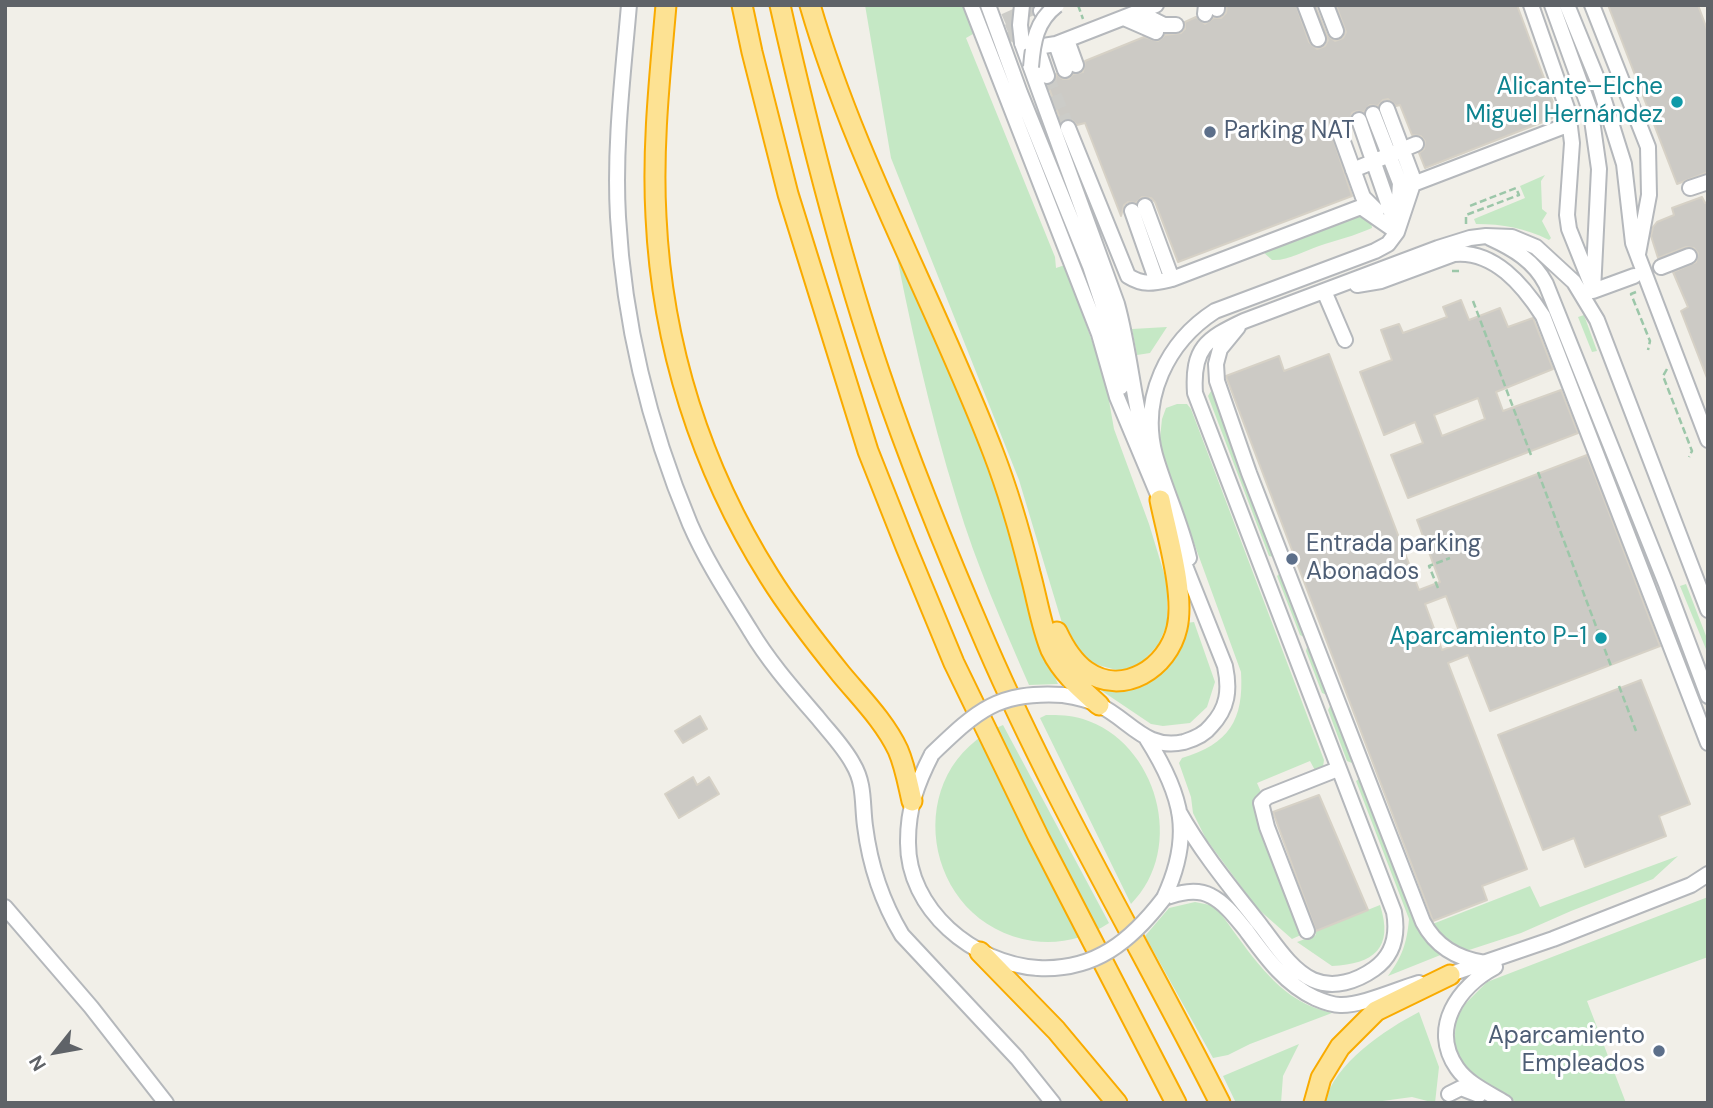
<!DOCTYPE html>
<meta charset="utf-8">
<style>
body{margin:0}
#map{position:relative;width:1713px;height:1108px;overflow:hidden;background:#f1efe8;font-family:"DM Sans",sans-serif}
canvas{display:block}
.frame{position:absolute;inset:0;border:7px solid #5f6368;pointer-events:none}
.north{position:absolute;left:21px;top:1017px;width:70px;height:70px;-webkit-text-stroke:5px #fff;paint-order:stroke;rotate:239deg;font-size:19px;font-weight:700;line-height:28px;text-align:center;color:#5f6368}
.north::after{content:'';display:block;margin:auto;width:24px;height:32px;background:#5f6368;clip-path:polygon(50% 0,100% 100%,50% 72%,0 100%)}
</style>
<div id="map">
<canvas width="1713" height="1108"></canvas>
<div class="frame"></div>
<div class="north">N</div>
</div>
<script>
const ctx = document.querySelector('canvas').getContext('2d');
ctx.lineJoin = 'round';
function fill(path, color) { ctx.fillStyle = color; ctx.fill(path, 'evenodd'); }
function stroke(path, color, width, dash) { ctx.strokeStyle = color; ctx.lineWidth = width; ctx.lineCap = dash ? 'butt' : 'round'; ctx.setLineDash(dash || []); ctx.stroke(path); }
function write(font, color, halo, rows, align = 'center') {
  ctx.font = font + ' "DM Sans",sans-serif'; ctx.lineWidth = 6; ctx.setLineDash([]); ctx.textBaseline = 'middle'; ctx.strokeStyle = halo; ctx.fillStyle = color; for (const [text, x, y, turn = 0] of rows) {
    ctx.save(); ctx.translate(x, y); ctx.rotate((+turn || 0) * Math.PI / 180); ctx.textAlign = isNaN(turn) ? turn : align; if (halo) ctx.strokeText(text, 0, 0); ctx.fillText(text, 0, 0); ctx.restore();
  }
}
const green = new Path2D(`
 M 865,5 L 963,5 L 973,34 L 966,38 L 1055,257 L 1056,268 L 1065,265 L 1105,378 L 1114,429 L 1149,524 L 1167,583 L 1167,625 L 1158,645 L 1140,664 L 1120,671 L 1098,665 L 1087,660 L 1077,649 L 1062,623 L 1019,480 L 891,158 Z
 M 1545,175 L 1541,181 L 1542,209 L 1547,213 L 1542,221 L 1551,238 L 1549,240 C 1525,228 1503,224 1476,224 L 1474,219 L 1525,198 L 1520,186 Z
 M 1360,216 L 1371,221 L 1372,228 C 1354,236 1337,240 1319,246 C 1304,251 1288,261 1272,260 L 1262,251 Z
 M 891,227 L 983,452 L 1016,550 L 1046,658 L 1058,684 L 1029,685 C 1003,625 976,564 957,501 C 929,411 909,319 891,227 Z
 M 1584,315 L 1597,351 L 1592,352 L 1578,317 Z
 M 1167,327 L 1150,353 L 1137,355 L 1132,329 Z
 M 1211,391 L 1214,394 L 1274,557 L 1269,556 L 1208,396 Z
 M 1177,404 L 1187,404 L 1191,409 L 1324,760 L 1323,767 L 1317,774 L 1310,761 L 1257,783 L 1261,792 L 1253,805 L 1303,934 L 1292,939 L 1257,908 L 1206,839 L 1193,813 L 1191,797 L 1179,763 L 1182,758 C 1229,744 1244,720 1241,672 L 1159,447 L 1162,419 L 1166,408 Z
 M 1280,573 L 1306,635 L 1304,637 L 1300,635 L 1277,576 Z
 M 1686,584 L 1708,641 L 1708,654 L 1680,586 Z
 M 1194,622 L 1215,682 L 1207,707 L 1190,723 L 1163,726 L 1151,724 L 1099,689 C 1154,700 1170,667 1186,623 Z
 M 1307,647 L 1310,647 L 1327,695 L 1322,693 L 1306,651 Z
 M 1330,706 L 1333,707 L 1353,759 L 1352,763 L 1347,761 L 1328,710 Z
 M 1046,715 C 1058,715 1071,715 1083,719 C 1157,742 1187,848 1131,904 L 1040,718 Z
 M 1003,725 L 1109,923 C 1087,938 1059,945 1033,941 C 921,924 898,768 1003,725 Z
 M 1360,778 L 1417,924 L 1427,941 L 1443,954 L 1388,976 C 1402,957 1407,943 1409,919 L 1356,781 Z
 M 1678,856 L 1653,879 L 1571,911 L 1521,933 L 1466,951 L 1453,948 L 1430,925 L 1530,886 L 1540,907 Z
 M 1708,897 L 1708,957 L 1587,1001 L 1626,1103 L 1518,1103 L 1475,1078 L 1461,1066 L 1454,1049 L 1456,1019 L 1466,1003 L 1487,982 Z
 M 1195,902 L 1215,906 C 1238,936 1265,980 1297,999 C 1308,1006 1320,1010 1332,1013 L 1250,1044 L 1228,1055 L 1213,1058 L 1145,936 L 1169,908 Z
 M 1380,905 C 1394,948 1374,964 1332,966 L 1297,942 L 1316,935 L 1315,931 Z
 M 1419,1012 L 1439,1067 L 1435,1103 L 1412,1097 L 1368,1103 L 1325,1103 C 1333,1064 1386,1029 1419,1012 Z
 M 1299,1044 L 1283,1076 L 1281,1103 L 1236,1103 L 1223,1076 Z`);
const building = new Path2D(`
 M 1227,5 L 1296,5 L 1309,42 L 1317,49 L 1325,46 L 1328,40 L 1315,5 L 1327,35 L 1335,41 L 1343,38 L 1346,32 L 1336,5 L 1517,5 L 1558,116 L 1425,168 L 1419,153 L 1424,149 L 1425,141 L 1421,136 L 1412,135 L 1400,105 L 1396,106 L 1388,99 L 1383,100 L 1378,106 L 1370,105 L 1364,112 L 1357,111 L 1352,113 L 1350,123 L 1347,125 L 1344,120 L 1335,119 L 1329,126 L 1352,196 L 1178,262 L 1155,202 L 1151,198 L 1142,197 L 1136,203 L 1128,202 L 1124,205 L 1121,216 L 1085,123 L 1077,125 L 1069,118 L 1061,122 L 1048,85 L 1055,82 L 1056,74 L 1063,79 L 1069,79 L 1073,74 L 1083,72 L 1085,61 L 1144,37 L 1158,41 L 1165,35 L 1181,33 L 1185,29 L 1185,22 L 1196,17 L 1205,24 L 1214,18 L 1221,18 L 1226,13 Z
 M 1608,5 L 1698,5 L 1708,32 L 1708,172 L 1677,184 Z
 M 1702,197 L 1705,203 L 1708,202 L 1707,378 L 1681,311 L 1688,307 L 1673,272 L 1696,262 L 1698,253 L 1694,248 L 1686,247 L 1658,258 L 1651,236 L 1653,227 L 1657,222 L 1674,215 L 1672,208 Z
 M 1461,300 L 1469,320 L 1500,308 L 1508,327 L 1533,318 L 1553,369 L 1496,392 L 1503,411 L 1561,390 L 1578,433 L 1408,498 L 1391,455 L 1423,443 L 1415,422 L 1384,435 L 1360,372 L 1392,360 L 1381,330 L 1399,324 L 1403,333 L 1447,317 L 1443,307 ZM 1478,398 L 1485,419 L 1442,436 L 1434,415 Z
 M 1329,354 L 1419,590 L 1440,582 L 1417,520 L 1587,455 L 1660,646 L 1490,711 L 1468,655 L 1448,663 L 1527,869 L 1482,886 L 1487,900 L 1433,921 L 1227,379 L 1226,376 L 1279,356 L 1284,371 ZM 1446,596 L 1463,642 L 1442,650 L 1425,604 Z
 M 1641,680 L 1690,804 L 1659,816 L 1666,836 L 1585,867 L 1574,838 L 1543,850 L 1498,735 Z
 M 700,716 L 707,729 L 683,743 L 675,731 Z
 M 693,777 L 697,785 L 709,777 L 719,794 L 679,818 L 665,794 Z
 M 1319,795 L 1368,910 L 1316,931 L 1273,812 Z`);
const minorTunnel = new Path2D(`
 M 985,29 L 1040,5
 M 988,39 L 1008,31 L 1029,45
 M 1047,76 L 1068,128`);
const path = new Path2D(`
 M 1078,5 L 1083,19
 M 1466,224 L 1466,215 L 1519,195 L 1516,188 L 1467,207
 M 1452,271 L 1460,271
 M 1636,292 L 1631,294 L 1650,341 L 1648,350
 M 1473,301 L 1531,455
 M 1667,369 L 1663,376 L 1692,451 L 1689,457
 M 1538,472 L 1611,666
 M 1438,588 L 1429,566 L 1450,558
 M 1619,686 L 1636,731`);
const minor = new Path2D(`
 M 629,5 C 623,75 614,146 618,217 C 624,323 649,426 690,524 C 706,561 729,596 750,630 C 769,662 794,690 818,718 C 830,733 844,747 853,764 C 865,784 862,804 865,826 C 870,866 881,900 902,935 L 1017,1058 L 1053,1103
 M 971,5 L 1099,334 L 1117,397 L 1164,509
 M 988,5 L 1020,93 L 1090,266 L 1111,330 L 1121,387
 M 1305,5 L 1318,39
 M 1326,5 L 1336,31
 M 1531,5 L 1568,111 L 1572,143 L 1567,215 L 1569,229 L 1591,284
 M 1552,5 L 1591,113 L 1599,169 L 1593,291 L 1634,276
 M 1567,5 L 1598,81 L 1624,164 L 1633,243 L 1708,440
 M 1592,5 L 1648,147 L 1649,195 L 1638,254
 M 1217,9 L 1217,5
 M 1041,11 L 1046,5
 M 1138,12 L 1164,25 L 1176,25
 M 1205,14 L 1206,5
 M 1124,18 L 1156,32
 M 1067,40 L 1076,65
 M 1022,43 L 1117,304 C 1130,351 1133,400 1146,448
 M 1056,44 L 1065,70
 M 1047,76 L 1037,47 L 1056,44 L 1156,5
 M 1373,114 L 1400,183 L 1398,213
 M 1359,120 L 1394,221
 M 1068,128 L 1128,276 C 1144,286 1154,283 1172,279 L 1361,207 L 1397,232
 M 1338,128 L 1363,197 L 1377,211
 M 1353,170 L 1416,144
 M 1413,184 L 1570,124
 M 1690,188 L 1708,182
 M 1145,206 L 1172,279
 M 1132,211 L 1157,282
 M 1490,238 C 1514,249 1534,261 1546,284 L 1666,584 L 1708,696
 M 1661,267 L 1689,256
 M 1357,285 L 1381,281 L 1454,254 C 1494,250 1523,285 1543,316 L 1708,743
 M 1324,291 L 1345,340
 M 1238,327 L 1220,349 L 1216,364 L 1217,381 L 1249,473 L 1423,922 C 1436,947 1458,959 1485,963
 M 1189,558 C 1181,523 1165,490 1155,455 C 1140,398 1167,342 1215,311 L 1375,251 L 1388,244 L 1397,232 L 1413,184 L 1413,178 L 1387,109
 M 1063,695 C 1076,697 1087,699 1099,705 C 1130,720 1146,751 1184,742 C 1194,739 1205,734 1211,726 C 1228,708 1230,690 1225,666 L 1178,548
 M 1147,739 C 1183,796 1193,836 1164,898
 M 932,754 C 917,783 908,808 908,841 C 907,910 974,964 1038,968
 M 1179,812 C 1202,853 1232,889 1261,926 C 1275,944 1291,970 1313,980 C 1334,989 1357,981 1374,969 C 1394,955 1398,934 1394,912 L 1195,393 C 1192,348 1206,339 1244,321 L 1438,248 L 1470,238 L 1486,236 L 1512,237 L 1536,247 L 1574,282 L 1597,320 L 1708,610
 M 1164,898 C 1179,893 1196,888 1211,896 C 1225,903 1236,918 1246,930 C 1266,957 1284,983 1315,998 C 1322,1001 1332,1005 1340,1005 C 1361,1006 1398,989 1419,983
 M 5,907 L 91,1007 L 166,1103
 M 1307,931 L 1267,827 L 1261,803 L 1267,797 L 1338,769
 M 1495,967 C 1459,986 1429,1028 1457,1068 C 1468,1084 1489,1093 1505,1103
 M 1442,977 L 1553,939 L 1691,885 L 1708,874
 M 1449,1094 L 1461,1088 L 1479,1095`);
const highway = new Path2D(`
 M 666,5 C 660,75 652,146 656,217 C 662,345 701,468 769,576 C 790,610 816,643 841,674 C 861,698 885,722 898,750 C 905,766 908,784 912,801
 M 742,5 L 752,52 L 788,194 L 868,451 L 906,547 L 954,663 L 1038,836 L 1176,1103
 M 780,5 C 808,129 839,253 880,374 C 911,466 948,556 987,646 C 1055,803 1143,950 1220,1103
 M 810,5 C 855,160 935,301 993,452 C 1008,491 1020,532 1030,573 C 1037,598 1041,626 1051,650 C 1062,673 1081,689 1099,705
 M 1057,632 C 1064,647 1072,661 1086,671 C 1123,697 1168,668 1177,628 C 1185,594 1167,535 1160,500
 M 980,952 L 1056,1030 L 1117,1103
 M 1314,1103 L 1321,1078 L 1340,1047 L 1376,1011 L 1450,975`);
const minorBridge = new Path2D(`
 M 1022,5 L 1020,25 L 1022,43
 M 1031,67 C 1033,42 1036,21 1057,5
 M 932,754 C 977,711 997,691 1063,695
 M 1038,968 C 1095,971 1131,941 1164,898`);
const markers = [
 [1677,102,7,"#0f9aa8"],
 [1210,132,7,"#5c6f8a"],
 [1292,559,7,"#5c6f8a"],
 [1601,638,7,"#0f9aa8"],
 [1659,1051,7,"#5c6f8a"]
];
const cultureNames = [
 ["Alicante–Elche",1663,88],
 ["Miguel Hernández",1663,116],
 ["Aparcamiento P-1",1587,638]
];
const serviceNames = [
 ["Parking NAT",1224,132],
 ["Entrada parking",1306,545],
 ["Abonados",1306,573],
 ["Aparcamiento",1645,1037,"right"],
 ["Empleados",1645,1065,"right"]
];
fill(green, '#c5e8c5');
fill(building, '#cccac5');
stroke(building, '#d6d1c6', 2);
stroke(minorTunnel, '#ccccc8', 14, [14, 7]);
stroke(minor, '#b5b8bc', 18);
stroke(highway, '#f9ab00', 23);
stroke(path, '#9cc7a9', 2.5, [7, 3.5]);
stroke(minor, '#fff', 14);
stroke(highway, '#fde293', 19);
stroke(minorBridge, '#b5b8bc', 18, []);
stroke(minorBridge, '#fff', 14);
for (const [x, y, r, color] of markers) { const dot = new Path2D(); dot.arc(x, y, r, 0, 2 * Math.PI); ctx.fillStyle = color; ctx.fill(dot); stroke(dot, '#fff', 2.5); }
write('24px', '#0d838f', '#fff', cultureNames, 'right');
write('24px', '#4e5e75', '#fff', serviceNames, 'left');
</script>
